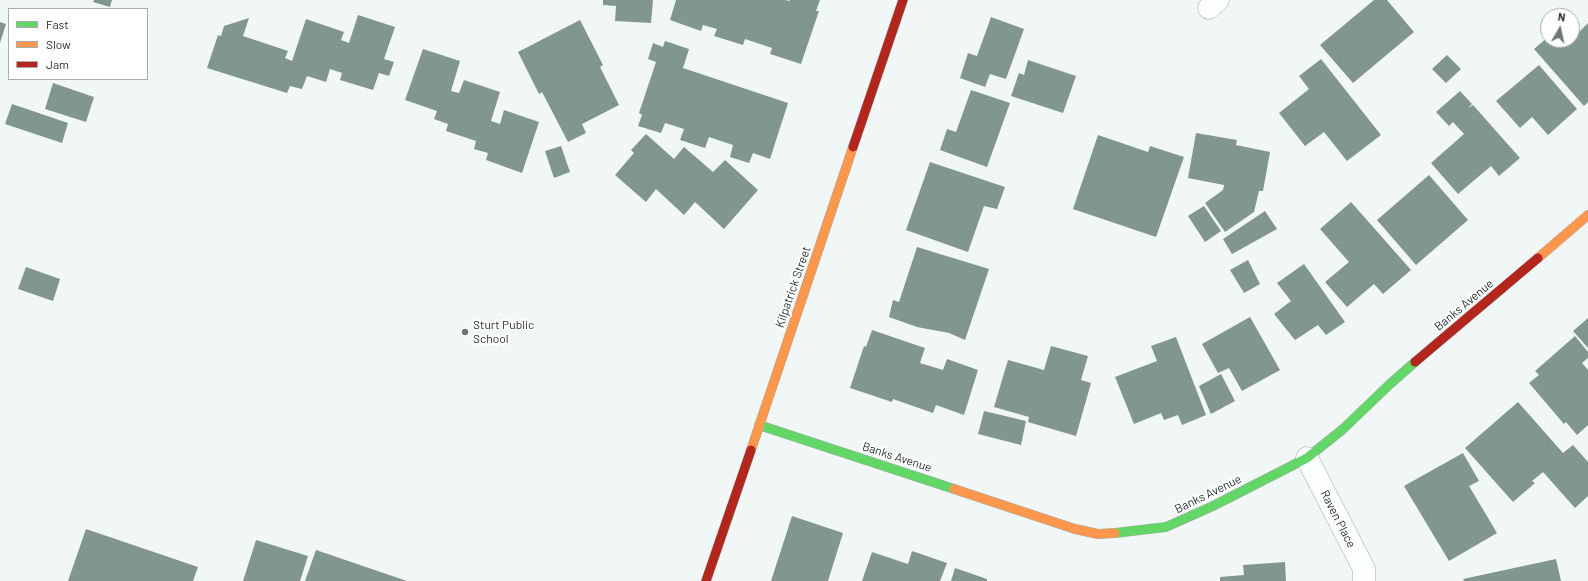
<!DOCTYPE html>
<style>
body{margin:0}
#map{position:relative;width:1588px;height:581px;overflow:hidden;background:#f1f7f7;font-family:Barlow,sans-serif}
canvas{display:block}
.legend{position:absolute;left:8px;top:8px;width:140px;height:72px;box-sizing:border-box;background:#fff;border:1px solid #aaacac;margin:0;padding:5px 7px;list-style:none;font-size:12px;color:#2b2f2f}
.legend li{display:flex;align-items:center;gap:8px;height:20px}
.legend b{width:20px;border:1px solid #aaacac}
.north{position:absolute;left:1540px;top:8px;width:40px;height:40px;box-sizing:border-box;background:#fff;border:1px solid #aaacac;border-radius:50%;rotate:9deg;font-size:11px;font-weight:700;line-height:16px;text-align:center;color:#2b2f2f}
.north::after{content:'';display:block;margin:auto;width:14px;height:18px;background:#707575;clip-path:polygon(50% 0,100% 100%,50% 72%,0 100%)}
</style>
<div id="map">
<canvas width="1588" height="581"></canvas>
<ul class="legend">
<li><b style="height:5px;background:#63d668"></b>Fast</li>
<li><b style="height:5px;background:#ff974d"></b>Slow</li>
<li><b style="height:5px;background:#b3261e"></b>Jam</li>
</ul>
<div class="north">N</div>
</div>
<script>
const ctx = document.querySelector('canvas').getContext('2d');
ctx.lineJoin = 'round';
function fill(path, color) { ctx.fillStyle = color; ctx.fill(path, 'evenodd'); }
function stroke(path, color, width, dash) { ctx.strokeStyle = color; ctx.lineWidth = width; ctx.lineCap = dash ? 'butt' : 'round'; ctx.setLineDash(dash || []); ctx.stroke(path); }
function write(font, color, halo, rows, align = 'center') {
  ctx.font = font + ' Barlow,sans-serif'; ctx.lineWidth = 4; ctx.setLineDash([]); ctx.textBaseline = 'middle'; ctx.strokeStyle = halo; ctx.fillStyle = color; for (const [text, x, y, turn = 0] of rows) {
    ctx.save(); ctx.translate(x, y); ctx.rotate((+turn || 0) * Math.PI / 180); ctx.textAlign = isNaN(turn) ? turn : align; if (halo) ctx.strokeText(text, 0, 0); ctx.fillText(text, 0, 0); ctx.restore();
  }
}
const building = new Path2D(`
 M 94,0 L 112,0 L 110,7 L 93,2 Z
 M 603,0 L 653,0 L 651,23 L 615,21 L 616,6 L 603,5 Z
 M 676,0 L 786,0 L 789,1 L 790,0 L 820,0 L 816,11 L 819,11 L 801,64 L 770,54 L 772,48 L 745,39 L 743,45 L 714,36 L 717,29 L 703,25 L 701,31 L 670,20 Z
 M 1374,0 L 1387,0 L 1414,32 L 1353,83 L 1320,45 Z
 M 358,15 L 395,27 L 384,59 L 394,62 L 389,76 L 379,73 L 373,90 L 340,80 L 342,73 L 330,69 L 326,82 L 307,76 L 302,89 L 290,86 L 287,93 L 207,68 L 218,35 L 221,36 L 224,26 L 249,18 L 243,36 L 288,51 L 285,58 L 292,61 L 306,19 L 344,32 L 341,40 L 349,43 Z
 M 991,17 L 1024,29 L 1006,79 L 990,74 L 985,87 L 960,78 L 968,53 L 977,56 Z
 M 580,20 L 603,65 L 600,67 L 619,105 L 582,124 L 586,133 L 568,142 L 542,92 L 539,94 L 518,52 Z
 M 0,22 L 6,24 L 0,43 Z
 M 1588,23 L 1588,102 L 1584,106 L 1534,49 L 1548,37 L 1548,40 L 1572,40 L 1572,24 L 1579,32 Z
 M 665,41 L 689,49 L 683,68 L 788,103 L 770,159 L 753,153 L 749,163 L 730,157 L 733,145 L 709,137 L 705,148 L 680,140 L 684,129 L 665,123 L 661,133 L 638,126 L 642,115 L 639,113 L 656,62 L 648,59 L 653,43 L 663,47 Z
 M 423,49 L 460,61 L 451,91 L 459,93 L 464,80 L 500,92 L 491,121 L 500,124 L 504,110 L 539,122 L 522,173 L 486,160 L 488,153 L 474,149 L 476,141 L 446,131 L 448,124 L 434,119 L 437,111 L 405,100 Z
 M 1447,55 L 1461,69 L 1446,83 L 1432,69 Z
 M 1321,59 L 1381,135 L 1347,161 L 1324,132 L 1305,146 L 1279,113 L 1309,89 L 1299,76 Z
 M 1028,60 L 1076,76 L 1063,113 L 1011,96 L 1019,73 L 1024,75 Z
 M 1539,65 L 1577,109 L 1548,135 L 1532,117 L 1520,128 L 1496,101 Z
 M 53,83 L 94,97 L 86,122 L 45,109 Z
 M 971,90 L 1010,103 L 987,167 L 940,150 L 947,129 L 956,132 Z
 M 1460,91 L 1472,104 L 1468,108 L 1473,105 L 1520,158 L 1499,176 L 1491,166 L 1458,194 L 1431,163 L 1464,134 L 1453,122 L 1449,126 L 1436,112 Z
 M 12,104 L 68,123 L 62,143 L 5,124 Z
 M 1196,133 L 1237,140 L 1236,145 L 1270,152 L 1263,191 L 1259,191 L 1254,212 L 1225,232 L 1205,203 L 1223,190 L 1224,185 L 1188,178 Z
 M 646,134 L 674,159 L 684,147 L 713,172 L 725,160 L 758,190 L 724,229 L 695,202 L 684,215 L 656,189 L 646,202 L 615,175 L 634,153 L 631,150 Z
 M 1098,135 L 1148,152 L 1150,146 L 1184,157 L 1156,237 L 1073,209 Z
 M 561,146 L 570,172 L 554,178 L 545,151 Z
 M 930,162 L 1005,187 L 997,209 L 984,206 L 968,252 L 906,230 Z
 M 1429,175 L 1468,220 L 1416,265 L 1377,220 Z
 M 1351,202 L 1411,270 L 1383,294 L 1374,284 L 1347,307 L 1325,282 L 1349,262 L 1320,229 Z
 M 1204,206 L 1221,231 L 1205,242 L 1188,216 Z
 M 1265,211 L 1277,229 L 1232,254 L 1223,239 Z
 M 917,247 L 989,269 L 965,340 L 949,333 L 917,327 L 889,317 L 893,300 L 899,302 Z
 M 1248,260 L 1260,284 L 1244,293 L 1230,270 Z
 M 1304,264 L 1345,322 L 1326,335 L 1318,325 L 1295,340 L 1274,314 L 1291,301 L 1277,283 Z
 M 26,267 L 60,279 L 53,301 L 18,289 Z
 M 1250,317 L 1280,370 L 1242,391 L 1229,368 L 1218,373 L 1202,344 Z
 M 1588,318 L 1588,348 L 1573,331 Z
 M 872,330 L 925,348 L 920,363 L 943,370 L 947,359 L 978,370 L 964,415 L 936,405 L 933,413 L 893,399 L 892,402 L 850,388 L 864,346 L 866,347 Z
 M 1575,336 L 1588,352 L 1588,358 L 1582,363 L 1588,370 L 1588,425 L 1577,435 L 1566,422 L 1564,424 L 1529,383 L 1539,375 L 1535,371 Z
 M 1176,337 L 1206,415 L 1182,425 L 1178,415 L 1164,420 L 1161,413 L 1134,424 L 1115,377 L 1157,361 L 1151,346 Z
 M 1051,346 L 1088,356 L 1081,380 L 1091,383 L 1076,436 L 1028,422 L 1029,417 L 994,407 L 1008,360 L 1044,370 Z
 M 1221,374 L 1235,401 L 1211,414 L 1199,386 Z
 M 1518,402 L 1563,453 L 1573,445 L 1588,462 L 1588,496 L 1575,508 L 1543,472 L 1532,481 L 1535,483 L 1513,502 L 1465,448 Z
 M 984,411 L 1026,421 L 1021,445 L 978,434 Z
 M 1463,453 L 1479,481 L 1469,486 L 1497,533 L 1449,561 L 1404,486 Z
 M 792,516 L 843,533 L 828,581 L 771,581 Z
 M 86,529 L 198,567 L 193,581 L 68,581 Z
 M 256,540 L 308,556 L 300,581 L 243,581 Z
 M 316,550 L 407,581 L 305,581 Z
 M 912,551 L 947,563 L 940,581 L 862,581 L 872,552 L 908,564 Z
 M 1556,559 L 1561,581 L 1464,581 L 1463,579 Z
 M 1285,562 L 1286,581 L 1220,581 L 1220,577 L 1244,575 L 1243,565 Z
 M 955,568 L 987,579 L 987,581 L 951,581 Z`);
const street = new Path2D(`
 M 1209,8 L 1218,0
 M 1307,458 L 1364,569 L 1364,581`);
const fast = new Path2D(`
 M 759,425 L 954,489
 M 1115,533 L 1166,527 L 1213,506 L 1307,458 L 1343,429 L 1390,384 L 1415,362`);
const slow = new Path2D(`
 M 1538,258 L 1588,215
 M 751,450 L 853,147
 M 954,489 L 1075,529 L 1098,534 L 1115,533`);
const jam = new Path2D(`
 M 853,147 L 903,0
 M 1415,362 L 1538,258
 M 706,581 L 751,450`);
const markers = [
 [465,332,4,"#707575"]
];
const streetNames = [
 ["Kilpatrick Street",793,287,-71],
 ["Banks Avenue",1464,305,-40],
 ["Banks Avenue",897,457,18],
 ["Banks Avenue",1208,494,-26],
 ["Raven Place",1338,519,63]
];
const poiNames = [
 ["Sturt Public",473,325],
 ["School",473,339]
];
fill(building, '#819691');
stroke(street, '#a6aaaa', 23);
stroke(fast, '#a6aaaa', 10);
stroke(slow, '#a6aaaa', 10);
stroke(jam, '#a6aaaa', 10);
stroke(street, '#fdfefe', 22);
stroke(fast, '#63d668', 9);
stroke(slow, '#ff974d', 9);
stroke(jam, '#b3261e', 9);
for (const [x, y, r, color] of markers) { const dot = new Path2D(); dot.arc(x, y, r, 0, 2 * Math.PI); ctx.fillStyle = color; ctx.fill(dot); stroke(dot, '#fff', 1.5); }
write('12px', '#2b2f2f', '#fff', streetNames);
write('12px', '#2b2f2f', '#fff', poiNames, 'left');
</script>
